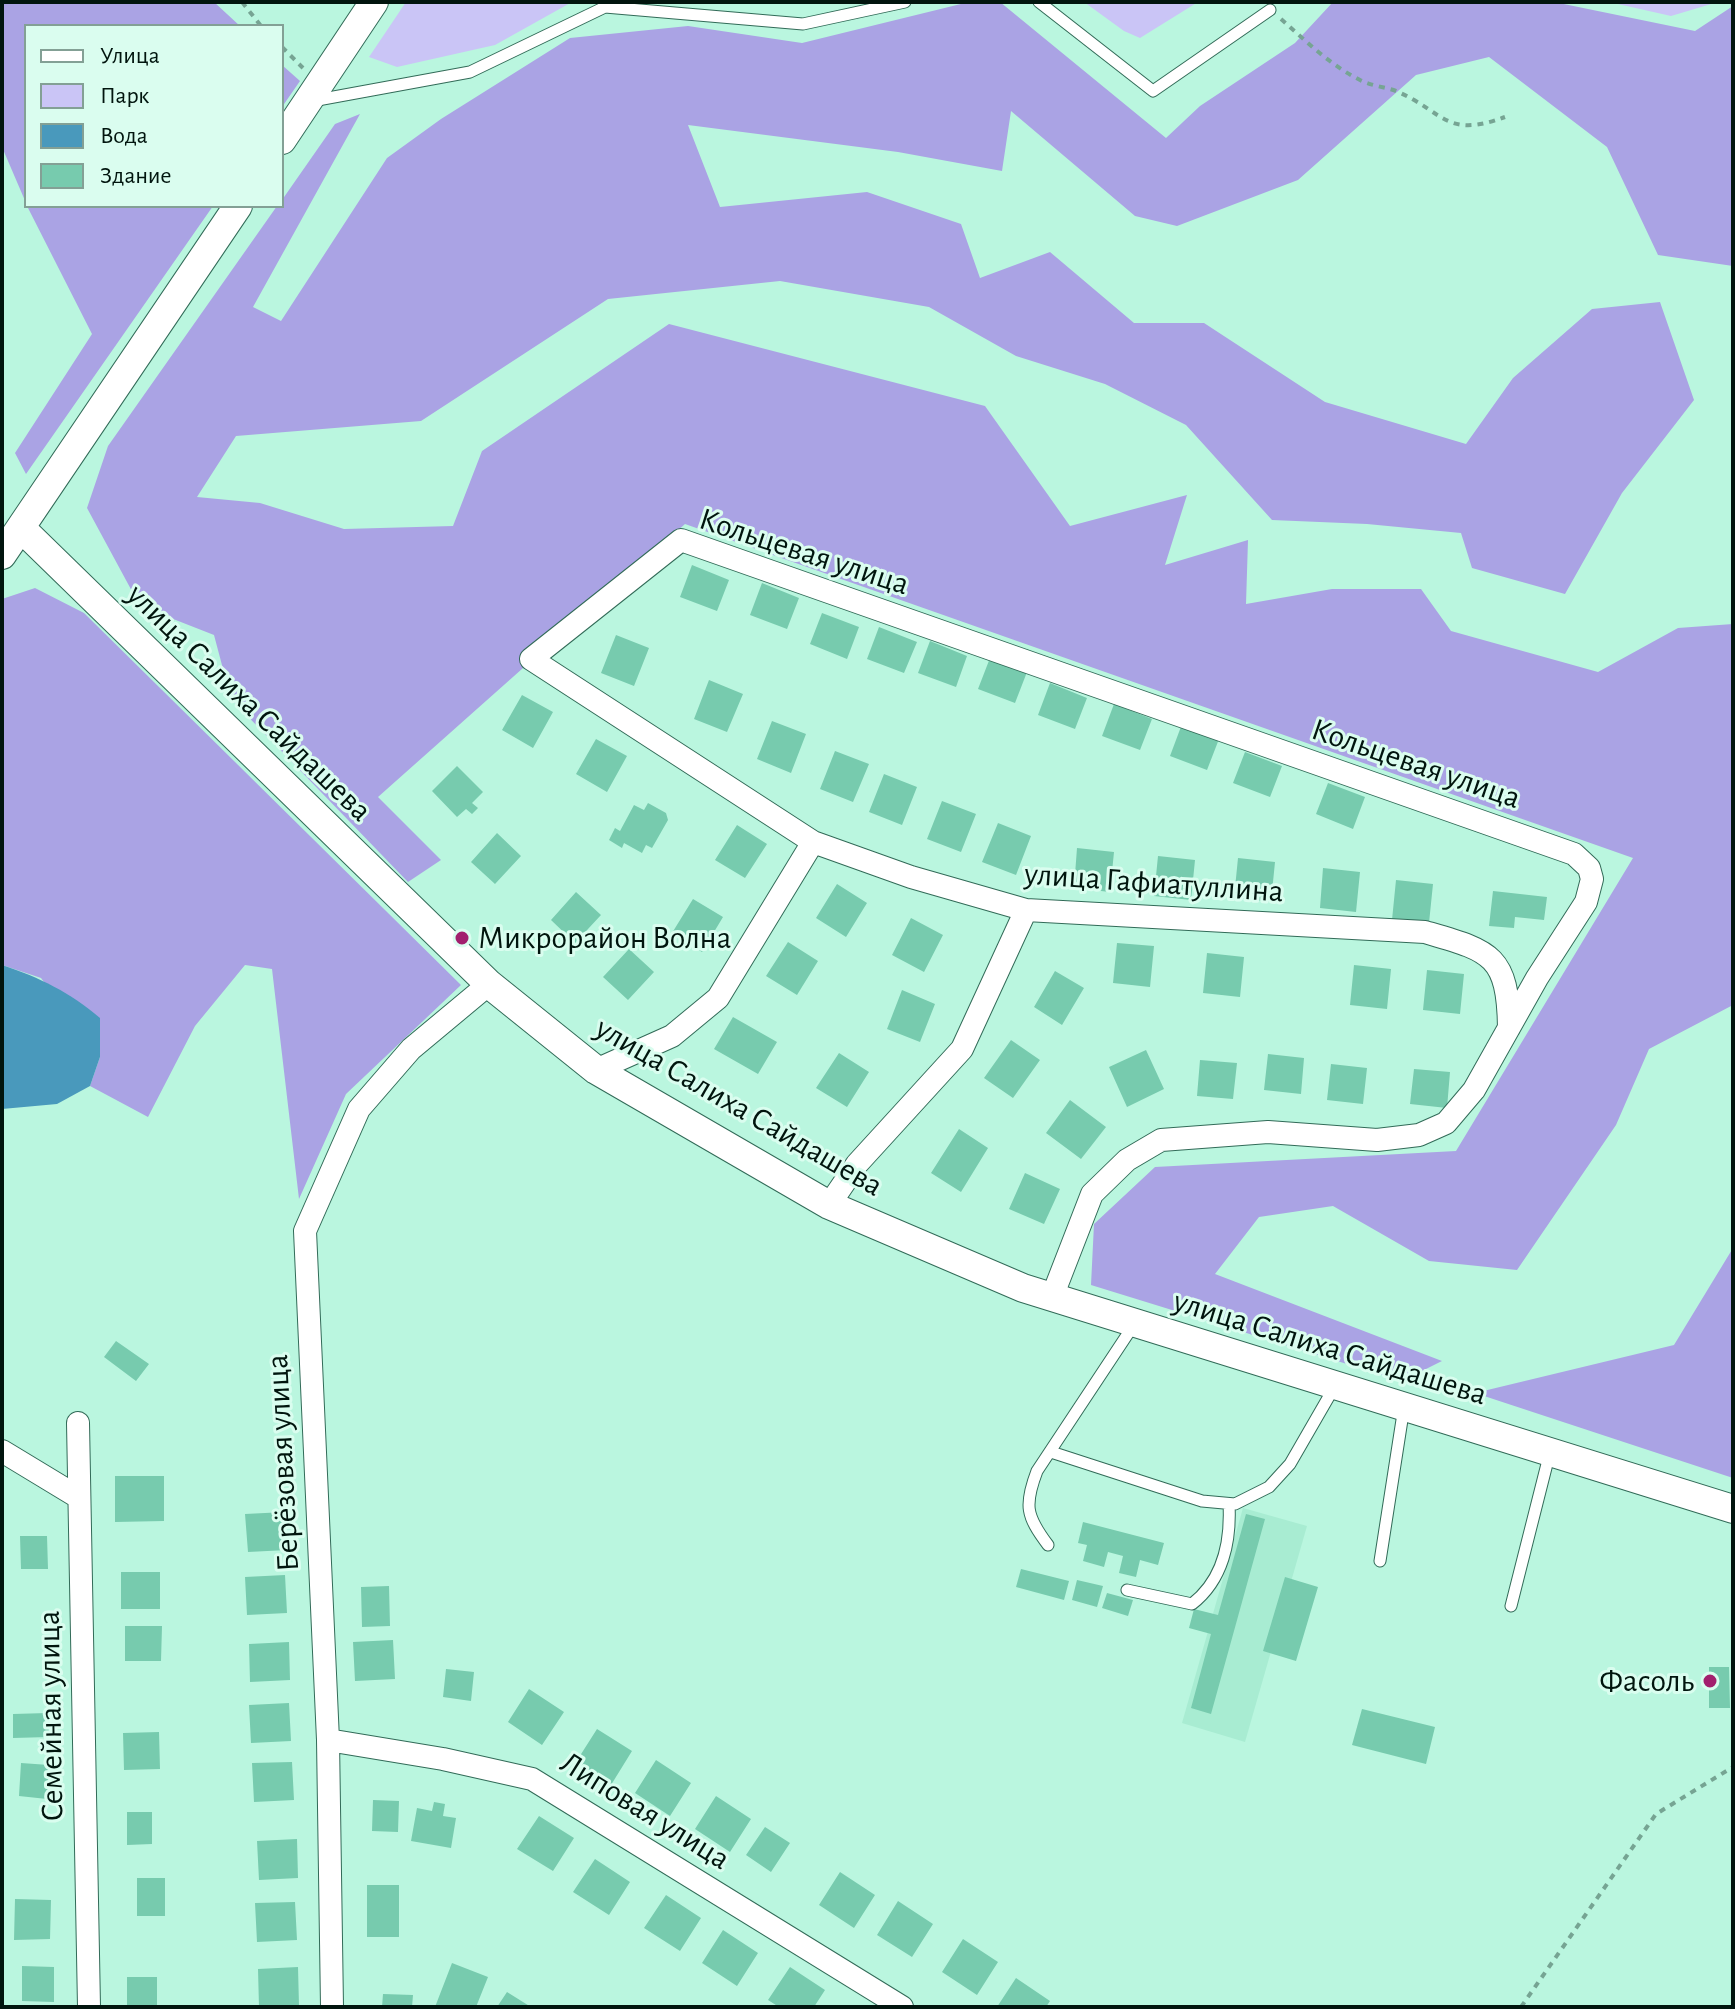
<!DOCTYPE html>
<meta charset="utf-8">
<style>
body{margin:0}
#map{position:relative;width:1735px;height:2009px;overflow:hidden;background:#baf6df;font-family:"Alegreya Sans",sans-serif}
canvas{display:block}
.frame{position:absolute;inset:0;border:4px solid #01150e;pointer-events:none}
.legend{position:absolute;left:24px;top:24px;width:260px;height:184px;box-sizing:border-box;background:#dafdef;border:2px solid #83a095;margin:0;padding:10px 14px;list-style:none;font-size:24px;color:#01150e}
.legend li{display:flex;align-items:center;gap:16px;height:40px}
.legend b{width:40px;border:2px solid #83a095}
</style>
<div id="map">
<canvas width="1735" height="2009"></canvas>
<div class="frame"></div>
<ul class="legend">
<li><b style="height:10px;background:#fff"></b>Улица</li>
<li><b style="height:22px;background:#cac5f6"></b>Парк</li>
<li><b style="height:22px;background:#4999bc"></b>Вода</li>
<li><b style="height:22px;background:#77cbae"></b>Здание</li>
</ul>
</div>
<script>
const ctx = document.querySelector('canvas').getContext('2d');
ctx.lineJoin = 'round';
function fill(path, color) { ctx.fillStyle = color; ctx.fill(path, 'evenodd'); }
function stroke(path, color, width, dash) { ctx.strokeStyle = color; ctx.lineWidth = width; ctx.lineCap = dash ? 'butt' : 'round'; ctx.setLineDash(dash || []); ctx.stroke(path); }
function write(font, color, halo, rows, align = 'center') {
  ctx.font = font + ' "Alegreya Sans",sans-serif'; ctx.lineWidth = 6; ctx.setLineDash([]); ctx.textBaseline = 'middle'; ctx.strokeStyle = halo; ctx.fillStyle = color; for (const [text, x, y, turn = 0] of rows) {
    ctx.save(); ctx.translate(x, y); ctx.rotate((+turn || 0) * Math.PI / 180); ctx.textAlign = isNaN(turn) ? turn : align; if (halo) ctx.strokeText(text, 0, 0); ctx.fillText(text, 0, 0); ctx.restore();
  }
}
const built = new Path2D(`
 M 1243,1508 L 1307,1526 L 1245,1742 L 1182,1723 Z`);
const green = new Path2D(`
 M 406,2 L 572,2 L 495,45 L 397,67 L 369,57 Z
 M 1084,2 L 1198,2 L 1140,38 L 1124,31 Z
 M 1609,2 L 1718,2 L 1671,16 Z`);
const forest = new Path2D(`
 M 2,2 L 214,2 L 240,26 L 26,26 L 26,203 L 2,147 Z
 M 969,2 L 1000,2 L 1166,138 L 1200,106 L 1295,43 L 1333,2 L 1554,2 L 1695,31 L 1733,6 L 1733,266 L 1658,255 L 1607,147 L 1489,57 L 1416,75 L 1298,180 L 1177,226 L 1135,216 L 1011,111 L 1002,171 L 898,152 L 688,125 L 720,207 L 867,192 L 961,224 L 980,278 L 1050,252 L 1134,323 L 1204,323 L 1325,402 L 1466,444 L 1513,378 L 1592,309 L 1660,302 L 1694,400 L 1622,493 L 1565,594 L 1472,568 L 1461,533 L 1367,524 L 1272,520 L 1186,425 L 1105,384 L 1016,356 L 929,307 L 780,281 L 608,299 L 421,421 L 236,436 L 197,497 L 260,503 L 344,529 L 453,526 L 482,451 L 669,324 L 985,406 L 1070,526 L 1187,495 L 1165,565 L 1248,540 L 1246,604 L 1332,589 L 1421,589 L 1451,631 L 1598,672 L 1678,628 L 1733,624 L 1733,1005 L 1649,1049 L 1616,1125 L 1517,1270 L 1429,1261 L 1333,1206 L 1259,1217 L 1215,1274 L 1442,1361 L 1402,1381 L 1091,1285 L 1094,1224 L 1155,1167 L 1456,1151 L 1633,858 L 685,524 L 378,797 L 441,860 L 408,882 L 231,699 L 214,635 L 140,606 L 87,508 L 108,446 L 277,206 L 282,206 L 282,200 L 335,124 L 360,114 L 253,307 L 281,321 L 387,158 L 441,119 L 570,38 L 688,26 L 802,43 Z
 M 282,65 L 300,81 L 282,107 Z
 M 27,206 L 213,206 L 26,474 L 15,453 L 92,334 Z
 M 35,588 L 84,613 L 461,985 L 346,1094 L 299,1199 L 272,969 L 245,965 L 195,1026 L 148,1117 L 90,1086 L 100,1057 L 41,978 L 2,965 L 2,599 Z
 M 1733,1248 L 1733,1478 L 1475,1393 L 1674,1345 Z`);
const water = new Path2D(`
 M 2,965 C 41,978 69,992 100,1018 L 100,1057 L 90,1086 L 57,1104 L 2,1109 Z`);
const building = new Path2D(`
 M 692,565 L 729,580 L 717,611 L 680,597 Z
 M 762,583 L 799,598 L 787,629 L 750,615 Z
 M 822,613 L 859,627 L 847,659 L 810,644 Z
 M 879,627 L 917,642 L 904,673 L 867,659 Z
 M 616,635 L 649,648 L 634,686 L 601,673 Z
 M 930,641 L 967,656 L 956,687 L 918,673 Z
 M 990,658 L 1027,672 L 1015,703 L 978,689 Z
 M 709,680 L 743,694 L 727,732 L 694,719 Z
 M 1050,683 L 1087,698 L 1075,729 L 1038,715 Z
 M 522,695 L 553,712 L 533,748 L 502,730 Z
 M 1114,704 L 1152,719 L 1140,750 L 1102,736 Z
 M 772,721 L 806,734 L 791,773 L 757,759 Z
 M 1182,724 L 1219,739 L 1207,770 L 1170,756 Z
 M 596,739 L 627,756 L 607,792 L 576,774 Z
 M 835,751 L 869,764 L 853,802 L 820,789 Z
 M 1245,752 L 1282,766 L 1270,797 L 1233,783 Z
 M 457,766 L 483,792 L 472,803 L 478,808 L 472,814 L 466,809 L 457,817 L 432,791 Z
 M 884,774 L 917,787 L 902,825 L 869,812 Z
 M 1328,783 L 1365,797 L 1353,829 L 1316,814 Z
 M 942,801 L 976,814 L 961,852 L 927,839 Z
 M 648,803 L 666,813 L 668,820 L 652,848 L 646,845 L 642,853 L 624,843 L 622,848 L 609,840 L 615,828 L 620,831 L 634,805 L 644,810 Z
 M 998,823 L 1031,836 L 1016,875 L 982,862 Z
 M 737,825 L 767,844 L 745,878 L 715,860 Z
 M 497,833 L 521,856 L 495,884 L 471,862 Z
 M 1077,848 L 1114,852 L 1110,892 L 1074,888 Z
 M 1158,856 L 1195,860 L 1191,900 L 1154,896 Z
 M 1238,858 L 1275,862 L 1271,902 L 1234,898 Z
 M 1323,868 L 1360,872 L 1356,912 L 1320,908 Z
 M 1396,880 L 1433,884 L 1429,923 L 1392,920 Z
 M 837,884 L 867,903 L 846,937 L 816,918 Z
 M 1493,891 L 1547,897 L 1544,920 L 1515,917 L 1514,928 L 1489,926 Z
 M 576,892 L 601,915 L 575,943 L 551,920 Z
 M 693,899 L 723,917 L 702,952 L 672,933 Z
 M 911,918 L 943,935 L 924,972 L 892,955 Z
 M 788,942 L 818,961 L 797,995 L 766,976 Z
 M 1117,943 L 1154,946 L 1150,987 L 1113,983 Z
 M 629,949 L 654,972 L 628,1000 L 603,977 Z
 M 1207,953 L 1244,957 L 1240,997 L 1203,993 Z
 M 1354,965 L 1391,969 L 1387,1009 L 1350,1005 Z
 M 1427,970 L 1464,974 L 1460,1014 L 1423,1010 Z
 M 1055,971 L 1084,988 L 1062,1025 L 1034,1007 Z
 M 902,990 L 935,1004 L 920,1042 L 887,1029 Z
 M 733,1017 L 777,1042 L 758,1074 L 714,1049 Z
 M 1011,1040 L 1040,1060 L 1013,1098 L 984,1078 Z
 M 1146,1050 L 1164,1089 L 1127,1107 L 1109,1067 Z
 M 839,1053 L 869,1072 L 847,1107 L 816,1088 Z
 M 1268,1054 L 1304,1058 L 1301,1094 L 1264,1090 Z
 M 1200,1060 L 1237,1063 L 1233,1099 L 1197,1096 Z
 M 1331,1064 L 1367,1068 L 1363,1104 L 1327,1100 Z
 M 1414,1069 L 1450,1072 L 1447,1108 L 1410,1104 Z
 M 1070,1100 L 1106,1127 L 1081,1159 L 1046,1133 Z
 M 959,1129 L 988,1148 L 961,1192 L 931,1173 Z
 M 1025,1173 L 1060,1189 L 1044,1224 L 1009,1209 Z
 M 116,1341 L 149,1364 L 136,1381 L 104,1357 Z
 M 115,1476 L 164,1476 L 164,1521 L 115,1522 Z
 M 285,1512 L 287,1550 L 248,1552 L 245,1514 Z
 M 1246,1514 L 1265,1519 L 1211,1714 L 1191,1708 L 1211,1634 L 1189,1628 L 1194,1609 L 1218,1615 Z
 M 1083,1522 L 1164,1543 L 1158,1565 L 1140,1560 L 1136,1577 L 1119,1573 L 1123,1556 L 1108,1552 L 1104,1567 L 1083,1561 L 1087,1545 L 1078,1543 Z
 M 20,1536 L 47,1536 L 48,1569 L 21,1569 Z
 M 1021,1569 L 1069,1581 L 1064,1600 L 1016,1587 Z
 M 121,1572 L 160,1572 L 160,1609 L 121,1609 Z
 M 285,1575 L 287,1613 L 247,1615 L 245,1577 Z
 M 1285,1577 L 1318,1587 L 1296,1661 L 1263,1651 Z
 M 1077,1580 L 1103,1586 L 1097,1607 L 1072,1600 Z
 M 389,1586 L 390,1626 L 362,1627 L 361,1587 Z
 M 1107,1593 L 1133,1600 L 1128,1616 L 1102,1608 Z
 M 125,1626 L 162,1626 L 161,1661 L 125,1661 Z
 M 393,1640 L 395,1679 L 355,1681 L 353,1642 Z
 M 289,1642 L 290,1680 L 250,1682 L 249,1644 Z
 M 1709,1667 L 1729,1667 L 1730,1708 L 1709,1708 Z
 M 446,1669 L 474,1672 L 471,1701 L 443,1697 Z
 M 529,1689 L 564,1712 L 542,1745 L 508,1722 Z
 M 289,1703 L 291,1741 L 251,1743 L 249,1705 Z
 M 1362,1709 L 1435,1727 L 1426,1764 L 1352,1745 Z
 M 48,1713 L 49,1737 L 13,1738 L 13,1714 Z
 M 597,1729 L 632,1751 L 611,1785 L 576,1762 Z
 M 159,1732 L 160,1769 L 124,1770 L 123,1733 Z
 M 656,1760 L 691,1783 L 670,1816 L 635,1793 Z
 M 292,1762 L 294,1800 L 254,1802 L 252,1763 Z
 M 21,1763 L 49,1765 L 47,1799 L 19,1796 Z
 M 716,1796 L 751,1819 L 730,1852 L 695,1829 Z
 M 373,1800 L 399,1801 L 398,1832 L 372,1831 Z
 M 434,1802 L 445,1804 L 443,1816 L 456,1818 L 451,1848 L 411,1841 L 417,1808 L 432,1811 Z
 M 127,1812 L 152,1812 L 152,1844 L 127,1845 Z
 M 539,1816 L 574,1838 L 553,1871 L 517,1849 Z
 M 765,1827 L 790,1843 L 771,1872 L 746,1855 Z
 M 297,1839 L 298,1878 L 259,1880 L 257,1841 Z
 M 595,1859 L 630,1882 L 609,1915 L 573,1892 Z
 M 840,1872 L 875,1895 L 854,1928 L 819,1905 Z
 M 137,1878 L 165,1878 L 165,1916 L 137,1916 Z
 M 367,1885 L 399,1885 L 399,1937 L 367,1937 Z
 M 666,1895 L 701,1918 L 680,1951 L 644,1928 Z
 M 15,1899 L 51,1900 L 50,1939 L 14,1940 Z
 M 898,1901 L 933,1924 L 912,1957 L 877,1935 Z
 M 295,1902 L 297,1940 L 257,1942 L 255,1903 Z
 M 723,1930 L 758,1953 L 737,1986 L 702,1963 Z
 M 963,1939 L 998,1962 L 977,1995 L 942,1972 Z
 M 452,1963 L 488,1977 L 476,2007 L 435,2007 Z
 M 22,1966 L 54,1967 L 54,2002 L 22,2001 Z
 M 298,1967 L 299,2006 L 259,2007 L 258,1969 Z
 M 790,1967 L 825,1990 L 814,2007 L 779,2007 L 768,2000 Z
 M 127,1977 L 157,1977 L 157,2007 L 127,2007 Z
 M 1016,1978 L 1050,2001 L 1046,2007 L 997,2007 Z
 M 507,1992 L 531,2007 L 497,2007 Z
 M 383,1994 L 413,1995 L 412,2007 L 382,2007 Z`);
const path = new Path2D(`
 M 242,2 L 261,26
 M 1281,19 C 1306,41 1330,65 1360,80 C 1372,86 1385,87 1396,91 C 1445,112 1445,139 1505,117
 M 282,47 L 303,68
 M 1521,2007 L 1656,1814 L 1733,1767`);
const service = new Path2D(`
 M 1039,2 L 1153,91 L 1270,10
 M 312,101 L 470,72 L 605,7 L 803,24 L 905,2
 M 1051,1452 L 1202,1501 L 1235,1504 L 1269,1487 L 1290,1464 L 1335,1386
 M 1048,1545 C 1026,1516 1024,1505 1037,1471 L 1135,1323
 M 1380,1561 L 1404,1407
 M 1127,1590 L 1192,1604 C 1223,1580 1231,1541 1229,1504
 M 1511,1606 L 1550,1452`);
const minor = new Path2D(`
 M 596,1070 L 672,1036 L 718,998 L 813,842
 M 829,1205 L 857,1164 L 962,1049 L 1026,910
 M 1052,1297 L 1092,1194 L 1127,1160 L 1161,1140 L 1268,1132 L 1377,1140 L 1419,1135 L 1446,1123 L 1474,1090 L 1537,978 L 1586,902 L 1592,879 L 1589,868 L 1574,854 L 681,540 L 531,659 L 813,842 L 911,877 L 1026,910 L 1425,932 C 1490,951 1508,954 1509,1028
 M 78,1423 L 89,2007
 M 2,1451 L 78,1497
 M 328,1740 L 443,1759 L 532,1779 L 902,2007
 M 332,2007 L 328,1740 L 305,1231 L 359,1109 L 411,1049 L 489,984`);
const tertiary = new Path2D(`
 M 282,140 L 374,2
 M 22,529 L 489,984 L 596,1070 L 829,1205 L 1023,1288 L 1733,1509
 M 2,555 L 238,206`);
const markers = [
 [462,938,8,"#a21f6e"],
 [1710,1681,8,"#a21f6e"]
];
const streetNames = [
 ["Кольцевая улица",804,552,18],
 ["улица Салиха Сайдашева",249,703,44],
 ["Кольцевая улица",1416,764,19],
 ["улица Гафиатуллина",1154,883,4],
 ["улица Салиха Сайдашева",739,1107,30],
 ["улица Салиха Сайдашева",1330,1348,17],
 ["Берёзовая улица",283,1463,-93],
 ["Семейная улица",51,1716,-91],
 ["Липовая улица",645,1811,32]
];
const poiNames = [
 ["Микрорайон Волна",478,938],
 ["Фасоль",1694,1681,"right"]
];
fill(built, '#a8ecd2');
fill(green, '#cac5f6');
fill(forest, '#aaa3e4');
fill(water, '#4999bc');
fill(building, '#77cbae');
stroke(service, '#326b58', 13);
stroke(minor, '#326b58', 24);
stroke(tertiary, '#326b58', 30);
stroke(path, '#76a493', 4, [6, 6]);
stroke(service, '#fff', 11);
stroke(minor, '#fff', 22);
stroke(tertiary, '#fff', 28);
for (const [x, y, r, color] of markers) { const dot = new Path2D(); dot.arc(x, y, r, 0, 2 * Math.PI); ctx.fillStyle = color; ctx.fill(dot); stroke(dot, '#dafdef', 3); }
write('32px', '#01150e', '#dafdef', streetNames);
write('32px', '#01150e', '#dafdef', poiNames, 'left');
</script>
